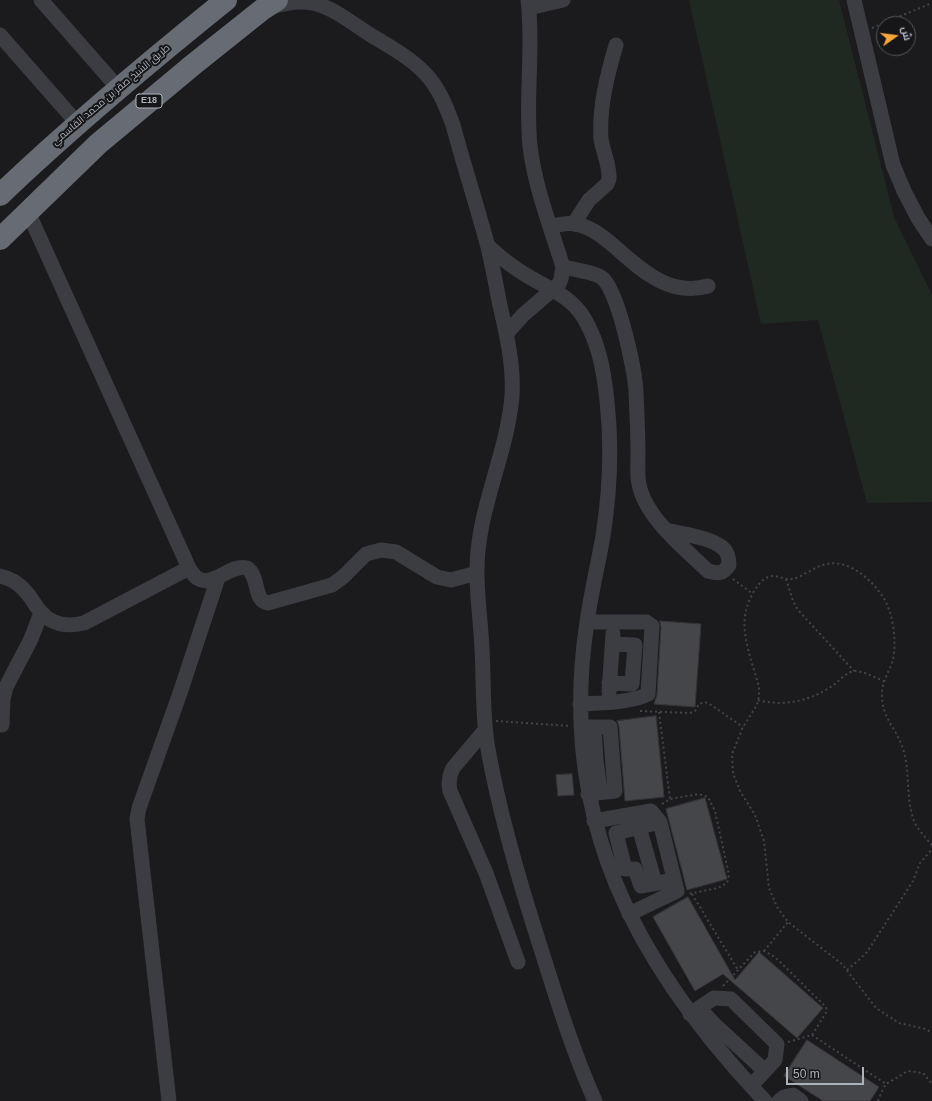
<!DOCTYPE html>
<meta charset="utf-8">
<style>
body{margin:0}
#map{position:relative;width:932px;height:1101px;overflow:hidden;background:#1b1b1d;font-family:Arial,Cairo,sans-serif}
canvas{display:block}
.north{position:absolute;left:876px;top:16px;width:40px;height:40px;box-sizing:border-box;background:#161618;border:1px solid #52555a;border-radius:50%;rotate:76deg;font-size:11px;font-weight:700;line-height:16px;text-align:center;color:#adb3bd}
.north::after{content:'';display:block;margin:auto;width:14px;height:18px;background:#f9a637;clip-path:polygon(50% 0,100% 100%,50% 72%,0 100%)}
.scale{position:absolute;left:786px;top:1067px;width:78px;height:18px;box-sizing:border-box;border:2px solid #adb3bd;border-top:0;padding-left:5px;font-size:12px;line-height:14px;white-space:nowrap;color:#adb3bd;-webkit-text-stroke:3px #161618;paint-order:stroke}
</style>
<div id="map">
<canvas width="932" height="1101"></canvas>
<div class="north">ش</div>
<div class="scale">50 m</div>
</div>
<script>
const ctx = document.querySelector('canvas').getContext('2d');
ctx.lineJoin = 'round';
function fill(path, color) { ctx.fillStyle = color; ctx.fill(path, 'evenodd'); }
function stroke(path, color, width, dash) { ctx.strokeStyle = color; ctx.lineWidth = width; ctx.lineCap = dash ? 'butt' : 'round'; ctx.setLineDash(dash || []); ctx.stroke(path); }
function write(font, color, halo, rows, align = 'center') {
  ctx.font = font + ' Arial,Cairo,sans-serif'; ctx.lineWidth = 4; ctx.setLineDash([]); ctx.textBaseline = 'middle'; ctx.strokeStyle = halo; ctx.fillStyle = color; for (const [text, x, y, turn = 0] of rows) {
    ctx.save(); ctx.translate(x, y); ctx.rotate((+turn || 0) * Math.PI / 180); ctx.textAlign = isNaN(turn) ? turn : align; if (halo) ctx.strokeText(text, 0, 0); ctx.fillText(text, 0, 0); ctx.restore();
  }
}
const green = new Path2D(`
 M 689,0 L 839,0 L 894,217 L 932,295 L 932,502 L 867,503 L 818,320 L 761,324 Z`);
const building = new Path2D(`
 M 660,621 L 701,624 L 695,707 L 654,704 L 657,695 L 661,627 Z
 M 656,716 L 664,797 L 625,801 L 619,726 L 617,721 Z
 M 572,774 L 574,795 L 558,796 L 556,775 Z
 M 705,798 L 727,879 L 687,890 L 666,809 Z
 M 688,897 L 735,980 L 759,952 L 823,1008 L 797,1038 L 723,974 L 695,991 L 653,917 Z
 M 807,1040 L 879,1087 L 870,1101 L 823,1101 L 784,1076 Z`);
const path = new Path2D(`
 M 872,28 L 932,3
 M 733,579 L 753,594
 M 786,579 L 793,601 L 798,610 L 854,671
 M 758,700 C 784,707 810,701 832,686 C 839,682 845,672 855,671 C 864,671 875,678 884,681
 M 640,711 L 690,713 L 695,711 L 699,704 L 705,702 L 711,705 L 743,727
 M 659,712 L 670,799
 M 496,721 L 570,726
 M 662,804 L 670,799 L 699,794 L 708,797 L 715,811 L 729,875 L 727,883 L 718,888 L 688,894
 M 932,845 C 926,838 918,830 914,821 C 905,797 911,770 902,746 C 895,727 881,716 882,693 C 882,681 890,671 893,659 C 897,642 893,612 883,597 C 871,579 847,557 823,565 C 813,568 803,576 793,579 C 785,580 779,576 772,576 C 759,577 748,600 746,611 C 740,634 753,664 759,687 L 759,696 L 757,705 L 743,727 L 732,754 L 733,773 L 740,791 L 755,815 L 764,841 L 769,888 L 777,907 L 788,922 L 842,964 L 876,1008 L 899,1023 L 926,1029 L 932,1033
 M 692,894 L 738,970
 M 764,951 L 788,922
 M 847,970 L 860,959 L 867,952 L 913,881 L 920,863 L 932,849
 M 723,986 L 755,952 L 764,951 L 775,957 L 826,1007 L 827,1011 L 812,1035 L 788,1042
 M 812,1035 L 886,1084
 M 878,1101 L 882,1091 L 886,1084 L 908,1071 L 923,1073 L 932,1084`);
const minor = new Path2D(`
 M 41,0 L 119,89
 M 854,0 L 893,165 L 904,191 L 918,218 L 932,239
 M 267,8 C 281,4 298,0 312,3 C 332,7 349,21 366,32 C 388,46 413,58 430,79 C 441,93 447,109 453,125 C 464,166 477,206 488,247 C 492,265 496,283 499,301 C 506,332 514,364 512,396 C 507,456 476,512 477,573 C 477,598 481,624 482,649 C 484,682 482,716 488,749 C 500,817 520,884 541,949 C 557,1000 573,1052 595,1101
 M 529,8 L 563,0
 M 0,35 L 78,124
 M 28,212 L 189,568 C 206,599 226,563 247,568 C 260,577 253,601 268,603 L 332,585 L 343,577 L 366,554 L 381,550 L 396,552 L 437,577 L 451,580 L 477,573
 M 574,223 L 589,200 L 607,184 L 609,179 C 610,166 603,152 601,139 C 599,107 607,76 616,45
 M 550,227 C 558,225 566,222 574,224 C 590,226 602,236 614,246 C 641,270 670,297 708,286
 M 488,246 C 500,257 512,267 526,275 C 547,288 570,295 584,318 C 599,343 604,372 607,401 C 612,446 610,491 603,536 C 598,565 591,593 587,622 C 557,817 634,963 765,1101
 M 563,267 C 575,270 590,271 601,277 C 618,288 635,371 636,392 C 637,413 638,435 638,456 C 638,465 637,475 639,484 C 645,517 684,548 708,571 C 718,574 723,574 729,565 C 729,559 728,552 723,548 C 710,537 682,534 666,530
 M 507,333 L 523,315 L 559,284 L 561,279 L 563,267 C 551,228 535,188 530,146 C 525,98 534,48 528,0
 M 0,576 C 10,578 20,584 26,592 C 32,598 35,606 41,612 C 52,625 68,627 84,623 L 189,568
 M 609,683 L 632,684 L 635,645 L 613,644
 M 609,692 L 613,634
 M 580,704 C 599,703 632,703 648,694 L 652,626 L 646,622 L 587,622
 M 2,725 L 3,699 L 6,687 L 31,639 L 41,613
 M 581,727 L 610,727 L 615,791 L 588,794
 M 594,728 L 596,760 L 600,792
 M 485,730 L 453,768 C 449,776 448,782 450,791 L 486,873 L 518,962
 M 594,821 L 651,811 L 660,822 L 677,891 L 629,914
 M 660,822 L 616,833 L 625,869 L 635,869 L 641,886 L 674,880
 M 639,827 L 655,883
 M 699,1008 L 714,1024 L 765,1071
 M 690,1014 L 714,998 L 731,999 L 777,1044 L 775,1060 L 751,1086
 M 169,1101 L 137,819 L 139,808 L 180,693 L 218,578
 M 779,1101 L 784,1097 L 793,1095 L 801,1101`);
const highway = new Path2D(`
 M 0,195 C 72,126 149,62 226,0
 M 0,239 L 98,144 L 194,64 L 263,9 L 277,0`);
const shields = [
 [149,101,26]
];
const shieldNames = [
 ["E18",149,101]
];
const streetNames = [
 ["طريق الشيخ صقر بن محمد القاسمي",111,95,-40]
];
fill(green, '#202921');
fill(building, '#45464a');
stroke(building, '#353539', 1);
stroke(path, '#41444a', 2, [2, 3]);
stroke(minor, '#3b3d42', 15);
stroke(highway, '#676c74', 22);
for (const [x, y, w] of shields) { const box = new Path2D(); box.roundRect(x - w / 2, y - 7, w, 14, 3); ctx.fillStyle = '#161618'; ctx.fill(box); stroke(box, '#adb3bd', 1); }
write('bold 9px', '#adb3bd', null, shieldNames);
write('10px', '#adb3bd', '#161618', streetNames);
</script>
